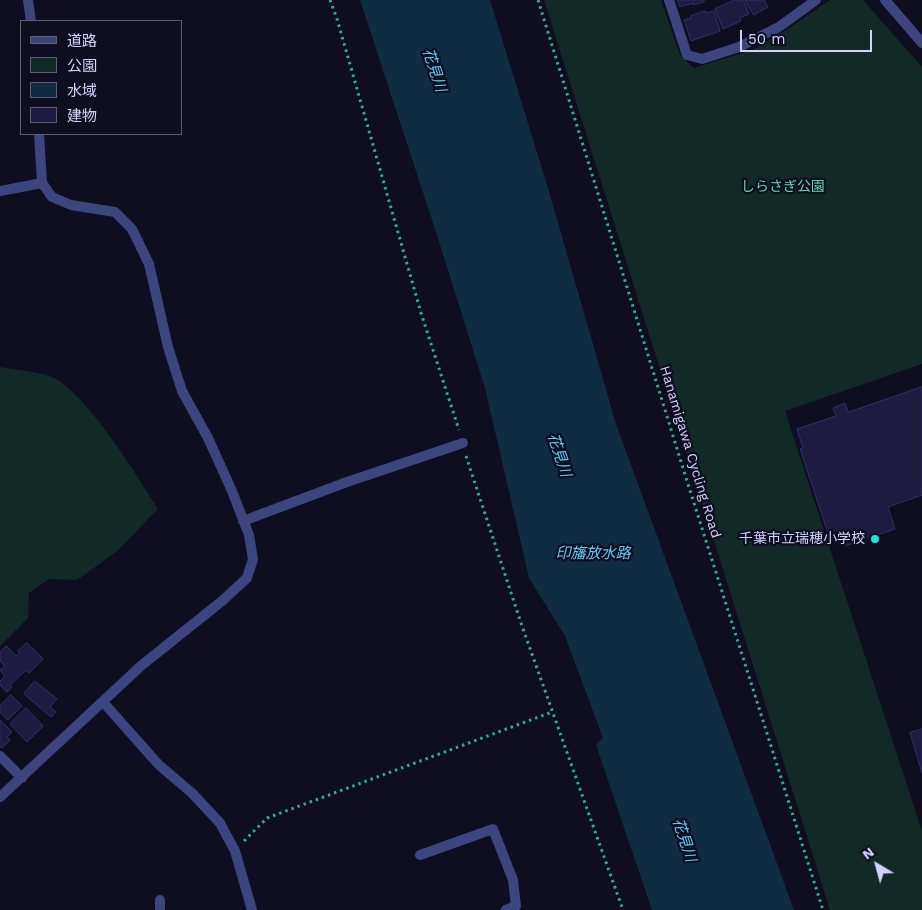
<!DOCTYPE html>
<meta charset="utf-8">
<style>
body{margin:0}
#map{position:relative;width:922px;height:910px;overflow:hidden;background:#0e0e20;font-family:"Work Sans","Noto Sans JP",sans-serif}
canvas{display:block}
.legend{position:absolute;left:20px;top:20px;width:162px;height:115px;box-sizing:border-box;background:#0e0e20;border:1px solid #5c5d78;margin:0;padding:6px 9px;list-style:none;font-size:15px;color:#d1d3fc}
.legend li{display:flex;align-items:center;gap:10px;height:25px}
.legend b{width:25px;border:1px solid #5c5d78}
.north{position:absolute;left:852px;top:840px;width:50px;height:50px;-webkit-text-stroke:4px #0e0e20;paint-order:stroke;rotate:323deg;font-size:14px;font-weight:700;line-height:20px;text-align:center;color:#d1d3fc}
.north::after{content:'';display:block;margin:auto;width:18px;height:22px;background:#d1d3fc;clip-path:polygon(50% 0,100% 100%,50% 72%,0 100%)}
.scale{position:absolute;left:740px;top:30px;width:132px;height:22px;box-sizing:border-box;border:2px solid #d1d3fc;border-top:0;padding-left:6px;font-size:15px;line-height:18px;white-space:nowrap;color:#d1d3fc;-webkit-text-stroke:4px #0e0e20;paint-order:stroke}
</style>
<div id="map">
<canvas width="922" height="910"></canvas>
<ul class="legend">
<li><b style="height:6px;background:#3c457d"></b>道路</li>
<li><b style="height:14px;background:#122a25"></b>公園</li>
<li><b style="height:14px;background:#102c43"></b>水域</li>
<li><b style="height:14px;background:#1d1c40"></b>建物</li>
</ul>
<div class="north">N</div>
<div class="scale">50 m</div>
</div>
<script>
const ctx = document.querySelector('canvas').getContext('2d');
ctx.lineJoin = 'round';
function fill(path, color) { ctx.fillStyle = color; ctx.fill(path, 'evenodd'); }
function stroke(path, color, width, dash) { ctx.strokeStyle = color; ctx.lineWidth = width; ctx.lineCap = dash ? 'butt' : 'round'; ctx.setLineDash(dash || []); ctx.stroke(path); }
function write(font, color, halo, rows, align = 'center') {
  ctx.font = font + ' "Work Sans","Noto Sans JP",sans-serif'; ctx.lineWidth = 4.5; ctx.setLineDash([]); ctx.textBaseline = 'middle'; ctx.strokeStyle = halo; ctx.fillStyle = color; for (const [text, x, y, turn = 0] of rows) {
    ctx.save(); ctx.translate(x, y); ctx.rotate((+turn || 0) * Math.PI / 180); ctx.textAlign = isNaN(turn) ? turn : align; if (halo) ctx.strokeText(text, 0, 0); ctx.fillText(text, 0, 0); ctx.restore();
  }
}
const green = new Path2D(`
 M 544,0 L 661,0 L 680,55 L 694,68 L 753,50 L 788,29 L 830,0 L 863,0 L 922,67 L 922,364 L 785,411 L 922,831 L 922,910 L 830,910 Z
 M 0,367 C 16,370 34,371 49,376 C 84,388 137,476 158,509 L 116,552 L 77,580 L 49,579 L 29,593 L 28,618 L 0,646 Z`);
const water = new Path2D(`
 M 360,0 L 490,0 L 548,188 L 616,424 L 794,910 L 652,910 L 596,745 L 603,738 L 565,636 L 529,578 L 485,388 L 435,229 Z`);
const building = new Path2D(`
 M 678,0 L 704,0 L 704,2 L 693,5 L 693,3 L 680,7 Z
 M 735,0 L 743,0 L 749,14 L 740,18 L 741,21 L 723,29 L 715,9 Z
 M 745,0 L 764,0 L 768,7 L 754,15 Z
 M 705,11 L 705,13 L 714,11 L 720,31 L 691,41 L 684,20 L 691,18 L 691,16 Z
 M 922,387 L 922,495 L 888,507 L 895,529 L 845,546 L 843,539 L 837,541 L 835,537 L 830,539 L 800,449 L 803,448 L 797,429 L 836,416 L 833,408 L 845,403 L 848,412 Z
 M 27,643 L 43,659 L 29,673 L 26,670 L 10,685 L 12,687 L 7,692 L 0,685 L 0,681 L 5,676 L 0,670 L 5,666 L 0,661 L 0,652 L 6,646 L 16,656 L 20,653 L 18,651 Z
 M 35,681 L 57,699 L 50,707 L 56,712 L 51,717 L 24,694 Z
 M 11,695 L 22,706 L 8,720 L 0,712 L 0,706 Z
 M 26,708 L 43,726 L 27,742 L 10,724 Z
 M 0,720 L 12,732 L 7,737 L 10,740 L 2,748 L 0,746 Z
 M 922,729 L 922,773 L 910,733 Z`);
const path = new Path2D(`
 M 330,0 L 337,19 L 421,313 L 459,430
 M 538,0 L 687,481 L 823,910
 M 466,456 L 522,626 L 623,910
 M 244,841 L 267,818 L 552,712`);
const service = new Path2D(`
 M 0,756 L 22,778`);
const minor = new Path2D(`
 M 28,0 L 31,21
 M 669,0 L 687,55 L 702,59 L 739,47 L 779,27 L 816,0
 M 885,0 L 922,43
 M 0,191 L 42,183
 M 243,521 L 347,482 L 463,443
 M 103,702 L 159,765 L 192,793 L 220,823 L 235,851 L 252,910
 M 0,797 L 142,665 L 222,601 L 247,578 L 253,559 L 249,535 L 232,491 L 208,438 L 182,391 L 168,347 L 149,264 L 132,229 L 115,212 L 71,205 L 52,197 L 42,183 L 39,134
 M 420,855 L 493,829 L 513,880 L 516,906 L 506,910
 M 160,900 L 160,910`);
const markers = [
 [875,539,5,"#0eebdc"]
];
const parkNames = [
 ["しらさぎ公園",783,187]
];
const streetNames = [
 ["Hanamigawa Cycling Road",690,452,73]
];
const poiNames = [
 ["千葉市立瑞穂小学校",865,539]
];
const waterNames = [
 ["花見川",434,70,72],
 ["花見川",559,455,72],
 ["印旛放水路",593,554],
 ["花見川",684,840,72]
];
fill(green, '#122a25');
fill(water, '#102c43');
fill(building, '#1d1c40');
stroke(building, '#312f6b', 1);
stroke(path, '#35ac91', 3, [2.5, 4]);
stroke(service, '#3c457d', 10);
stroke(minor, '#3c457d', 10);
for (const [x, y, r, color] of markers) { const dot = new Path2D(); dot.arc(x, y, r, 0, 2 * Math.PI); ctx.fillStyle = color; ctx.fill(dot); stroke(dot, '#0e0e20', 2); }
write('14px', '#61d7a6', '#0e0e20', parkNames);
write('14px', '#d1d3fc', '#0e0e20', streetNames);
write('14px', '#d1d3fc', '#0e0e20', poiNames, 'right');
write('italic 15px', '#65cbf6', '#0e0e20', waterNames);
</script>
